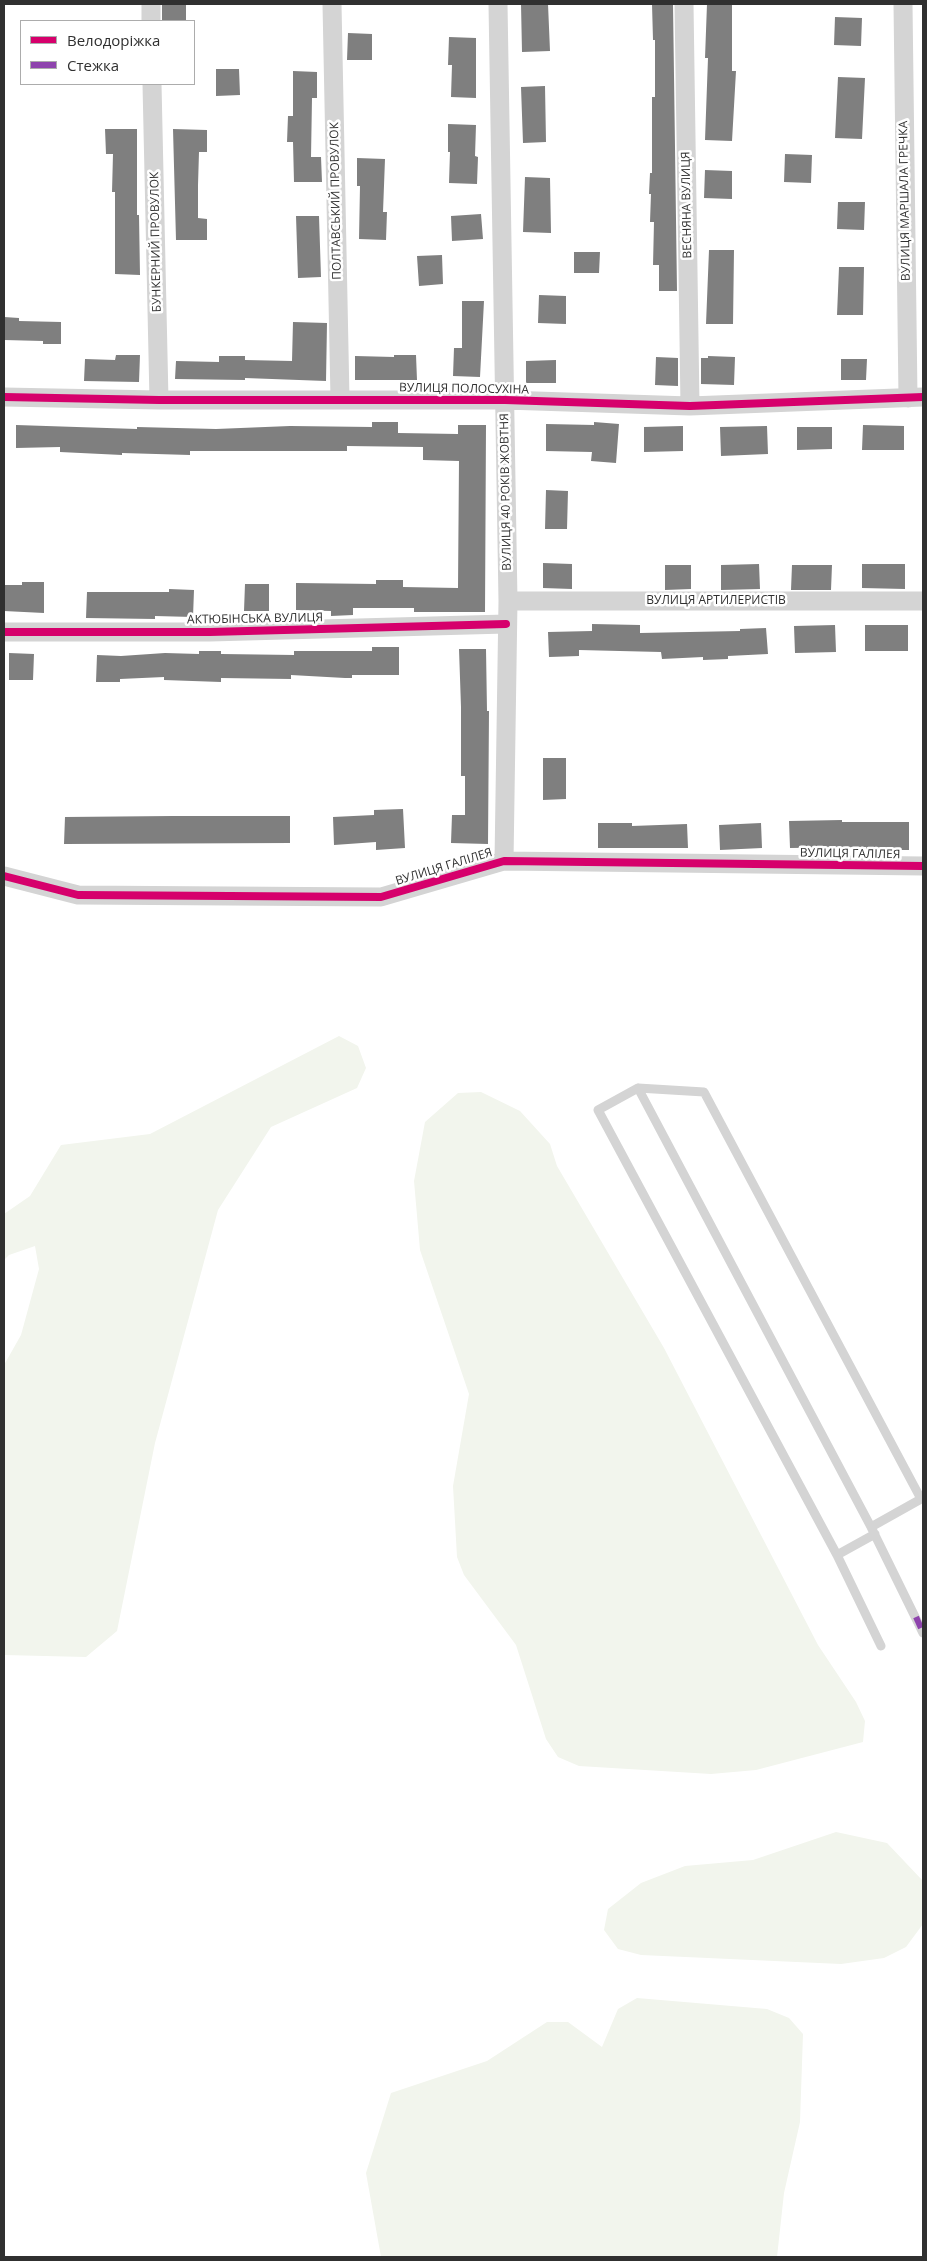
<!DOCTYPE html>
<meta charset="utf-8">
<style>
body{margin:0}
#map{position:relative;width:927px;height:2261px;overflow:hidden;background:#fff;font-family:"Open Sans",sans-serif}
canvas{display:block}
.frame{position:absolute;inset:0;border:5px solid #303030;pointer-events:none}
.legend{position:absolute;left:20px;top:20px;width:175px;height:65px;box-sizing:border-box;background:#fff;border:1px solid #acacac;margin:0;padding:6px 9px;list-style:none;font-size:15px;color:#303030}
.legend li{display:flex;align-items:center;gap:10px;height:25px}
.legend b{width:25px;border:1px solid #acacac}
</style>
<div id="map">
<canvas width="927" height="2261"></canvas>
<div class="frame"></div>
<ul class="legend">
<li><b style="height:6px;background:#d6006c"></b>Велодоріжка</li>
<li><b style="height:6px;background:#8e44ad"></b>Стежка</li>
</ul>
</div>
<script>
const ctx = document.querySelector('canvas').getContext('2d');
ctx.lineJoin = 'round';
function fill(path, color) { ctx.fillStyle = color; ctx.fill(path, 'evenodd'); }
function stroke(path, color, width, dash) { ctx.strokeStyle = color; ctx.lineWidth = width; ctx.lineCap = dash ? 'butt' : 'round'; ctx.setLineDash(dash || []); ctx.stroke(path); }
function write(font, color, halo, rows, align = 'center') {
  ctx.font = font + ' "Open Sans",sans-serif'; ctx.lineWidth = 5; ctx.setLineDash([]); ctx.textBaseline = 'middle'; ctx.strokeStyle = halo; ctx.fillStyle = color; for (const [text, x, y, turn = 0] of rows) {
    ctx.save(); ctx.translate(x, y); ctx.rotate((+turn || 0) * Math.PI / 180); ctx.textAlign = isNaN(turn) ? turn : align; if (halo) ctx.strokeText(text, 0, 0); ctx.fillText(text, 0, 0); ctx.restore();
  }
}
const green = new Path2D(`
 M 339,1036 L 358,1046 L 366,1068 L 357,1088 L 271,1127 L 218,1210 L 155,1443 L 117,1631 L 86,1657 L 4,1655 L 4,1365 L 21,1335 L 39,1269 L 35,1246 L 9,1255 L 4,1260 L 4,1214 L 30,1196 L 61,1145 L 150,1134 Z
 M 481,1092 L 520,1111 L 550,1144 L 557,1166 L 664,1348 L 818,1645 L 856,1702 L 865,1721 L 863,1742 L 756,1770 L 711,1774 L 579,1766 L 558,1757 L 546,1739 L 516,1645 L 464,1575 L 457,1557 L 453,1486 L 469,1394 L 420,1250 L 414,1181 L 425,1122 L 458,1093 Z
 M 836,1832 L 887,1843 L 923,1881 L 923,1924 L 906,1947 L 884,1958 L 841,1964 L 641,1955 L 618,1949 L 604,1930 L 608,1909 L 641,1883 L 685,1866 L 753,1860 Z
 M 637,1998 L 767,2009 L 789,2018 L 803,2034 L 800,2122 L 784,2193 L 777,2257 L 381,2257 L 366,2173 L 391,2093 L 487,2061 L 547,2022 L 568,2022 L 602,2047 L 618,2009 Z`);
const building = new Path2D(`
 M 162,4 L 186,4 L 186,21 L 162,21 Z
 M 521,4 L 548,4 L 550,51 L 522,52 Z
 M 652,4 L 673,4 L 677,291 L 659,291 L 659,265 L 653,265 L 654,222 L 650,222 L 651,194 L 649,194 L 650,173 L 652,173 L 652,97 L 655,97 L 655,40 L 653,40 Z
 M 707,4 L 732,4 L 732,71 L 736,71 L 732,141 L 705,140 L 708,58 L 705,58 Z
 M 835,17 L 862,18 L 861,46 L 834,45 Z
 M 348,33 L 372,34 L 372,60 L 347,60 Z
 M 449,37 L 476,38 L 476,98 L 451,97 L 452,65 L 448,65 Z
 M 216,69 L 239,69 L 240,95 L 216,96 Z
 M 293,71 L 317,72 L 317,98 L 312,98 L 311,157 L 321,157 L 322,182 L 294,182 L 293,142 L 287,142 L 288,116 L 293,116 Z
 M 838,77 L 865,78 L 862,139 L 835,138 Z
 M 545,86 L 546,142 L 523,143 L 521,87 Z
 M 448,124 L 476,125 L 475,156 L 478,157 L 477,184 L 449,183 L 450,152 L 448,152 Z
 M 105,129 L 137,129 L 137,215 L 139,215 L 140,275 L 115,274 L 115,192 L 112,192 L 113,154 L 106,154 Z
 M 173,129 L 207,130 L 207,152 L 199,152 L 198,185 L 198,218 L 207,219 L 207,240 L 176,240 Z
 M 785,154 L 812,155 L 811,183 L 784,182 Z
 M 357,158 L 385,159 L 383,212 L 387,212 L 386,240 L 359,239 L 360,186 L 357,186 Z
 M 705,170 L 732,171 L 732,199 L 704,198 Z
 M 525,177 L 550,178 L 551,233 L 523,232 Z
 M 838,202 L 865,202 L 864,230 L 837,229 Z
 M 481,214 L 483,239 L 452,241 L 451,216 Z
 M 296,216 L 319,216 L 321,277 L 298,278 Z
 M 709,250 L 734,250 L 733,324 L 706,324 Z
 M 574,252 L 600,252 L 599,273 L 574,273 Z
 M 442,255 L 443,284 L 419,286 L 417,256 Z
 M 839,267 L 864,267 L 863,315 L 837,315 Z
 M 539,295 L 566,296 L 566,324 L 538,323 Z
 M 462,301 L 484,301 L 480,377 L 453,376 L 454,348 L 462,348 Z
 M 4,317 L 19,318 L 19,321 L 61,322 L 61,344 L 43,344 L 43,341 L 4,340 Z
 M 293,322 L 327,323 L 326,381 L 245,378 L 245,380 L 175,379 L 176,361 L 219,362 L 219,356 L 245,356 L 245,360 L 292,361 Z
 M 116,355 L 140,355 L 139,382 L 84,381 L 85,359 L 115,360 Z
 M 394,355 L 416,355 L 417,380 L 355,380 L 355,356 L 394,357 Z
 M 708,356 L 735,357 L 734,385 L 701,384 L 701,358 L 708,358 Z
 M 656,357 L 678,358 L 678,386 L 655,385 Z
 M 841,359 L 867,359 L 866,380 L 841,380 Z
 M 556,360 L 556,383 L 526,383 L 526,361 Z
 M 372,422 L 398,422 L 398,433 L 458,434 L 458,425 L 486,425 L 485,612 L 414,612 L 414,608 L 353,608 L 353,615 L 331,616 L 331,611 L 296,610 L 296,583 L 376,584 L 376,580 L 403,580 L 403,587 L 458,588 L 459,461 L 423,460 L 423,447 L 347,446 L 347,451 L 190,451 L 190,455 L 122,453 L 122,455 L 60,452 L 60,447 L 16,448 L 16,425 L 137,429 L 137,427 L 216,429 L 290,426 L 372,427 Z
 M 594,422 L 619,424 L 616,463 L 591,461 L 592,452 L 546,451 L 546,424 L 594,425 Z
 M 863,425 L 904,426 L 904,450 L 862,450 Z
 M 683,426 L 683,451 L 644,452 L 644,427 Z
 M 767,426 L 768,454 L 721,456 L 720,427 Z
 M 797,427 L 832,427 L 832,449 L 797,450 Z
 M 546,490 L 568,491 L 567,529 L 545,529 Z
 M 543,563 L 572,564 L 572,589 L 543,588 Z
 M 759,564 L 760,589 L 721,590 L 721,565 Z
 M 862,564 L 905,564 L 905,589 L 862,588 Z
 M 665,565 L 691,565 L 691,589 L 665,590 Z
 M 792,565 L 832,565 L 831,590 L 791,590 Z
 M 22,582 L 44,582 L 44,613 L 4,611 L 4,585 L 22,585 Z
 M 245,584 L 269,584 L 269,611 L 244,611 Z
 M 169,589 L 194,590 L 193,617 L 155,616 L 155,619 L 86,618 L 87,592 L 169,592 Z
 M 592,624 L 640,625 L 640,633 L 740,631 L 740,629 L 766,628 L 768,654 L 728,656 L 728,659 L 703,660 L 703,657 L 662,659 L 661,652 L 579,650 L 579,656 L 549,657 L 548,632 L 592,631 Z
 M 835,625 L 836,652 L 795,653 L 794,626 Z
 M 865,625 L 908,625 L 908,651 L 865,651 Z
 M 372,647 L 399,647 L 399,675 L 352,675 L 352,678 L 345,678 L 291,675 L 291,679 L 221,678 L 221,682 L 164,680 L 164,677 L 120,679 L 120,682 L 96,682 L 97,655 L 121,656 L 165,653 L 199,654 L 199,651 L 221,651 L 221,654 L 294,655 L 294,651 L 372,651 Z
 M 459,649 L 486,649 L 487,711 L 489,711 L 488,844 L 451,843 L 452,815 L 465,815 L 465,776 L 461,776 L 461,707 Z
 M 9,653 L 34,654 L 33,680 L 9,680 Z
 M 543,758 L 566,758 L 566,799 L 543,800 Z
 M 403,809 L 405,848 L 376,850 L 376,842 L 334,845 L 333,817 L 374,815 L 374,810 Z
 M 172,816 L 290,816 L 290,843 L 64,844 L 65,817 Z
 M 842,820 L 842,822 L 909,822 L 909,850 L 866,850 L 866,847 L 790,848 L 789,821 Z
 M 598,823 L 632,823 L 632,826 L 687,824 L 688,848 L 598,848 Z
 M 761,823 L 762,848 L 720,850 L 719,825 Z`);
const service = new Path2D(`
 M 638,1088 L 871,1527 L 923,1633
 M 871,1527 L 921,1499 L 704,1092 L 638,1088 L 598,1110 L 837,1555 L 881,1646
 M 837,1555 L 875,1534`);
const minor = new Path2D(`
 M 151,4 L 151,21
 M 332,4 L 340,399
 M 498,4 L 508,601 L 504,861
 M 684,4 L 690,406
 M 903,4 L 908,398
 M 152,84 L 159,400
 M 4,397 L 159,400 L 505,400 L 690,406 L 923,397
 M 508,601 L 923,601
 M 4,632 L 210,632 L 506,624
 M 4,876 L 78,895 L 381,897 L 504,861 L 923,866`);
const quiet = new Path2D(`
 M 916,1617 L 921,1628 L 923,1626`);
const cycleway = new Path2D(`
 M 4,397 L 159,400 L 505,400 L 690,406 L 923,397
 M 4,632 L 210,632 L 506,624
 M 4,876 L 78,895 L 381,897 L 504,861 L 923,866`);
const streetNames = [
 ["ПОЛТАВСЬКИЙ ПРОВУЛОК",336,201,-91],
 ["ВУЛИЦЯ МАРШАЛА ГРЕЧКА",905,201,-91],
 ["ВЕСНЯНА ВУЛИЦЯ",687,205,-91],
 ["БУНКЕРНИЙ ПРОВУЛОК",156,242,-91],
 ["ВУЛИЦЯ ПОЛОСУХІНА",464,389,1],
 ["ВУЛИЦЯ 40 РОКІВ ЖОВТНЯ",506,492,-91],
 ["ВУЛИЦЯ АРТИЛЕРИСТІВ",716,601],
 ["АКТЮБІНСЬКА ВУЛИЦЯ",255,619,-1],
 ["ВУЛИЦЯ ГАЛІЛЕЯ",850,854,1],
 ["ВУЛИЦЯ ГАЛІЛЕЯ",444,867,-17]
];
fill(green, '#f2f5ed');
fill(building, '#7f7f7f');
stroke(service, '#d4d4d4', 9);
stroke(minor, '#d4d4d4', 19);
stroke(quiet, '#8e44ad', 6, [12, 6]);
stroke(cycleway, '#d6006c', 8);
write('12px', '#303030', '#fff', streetNames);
</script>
